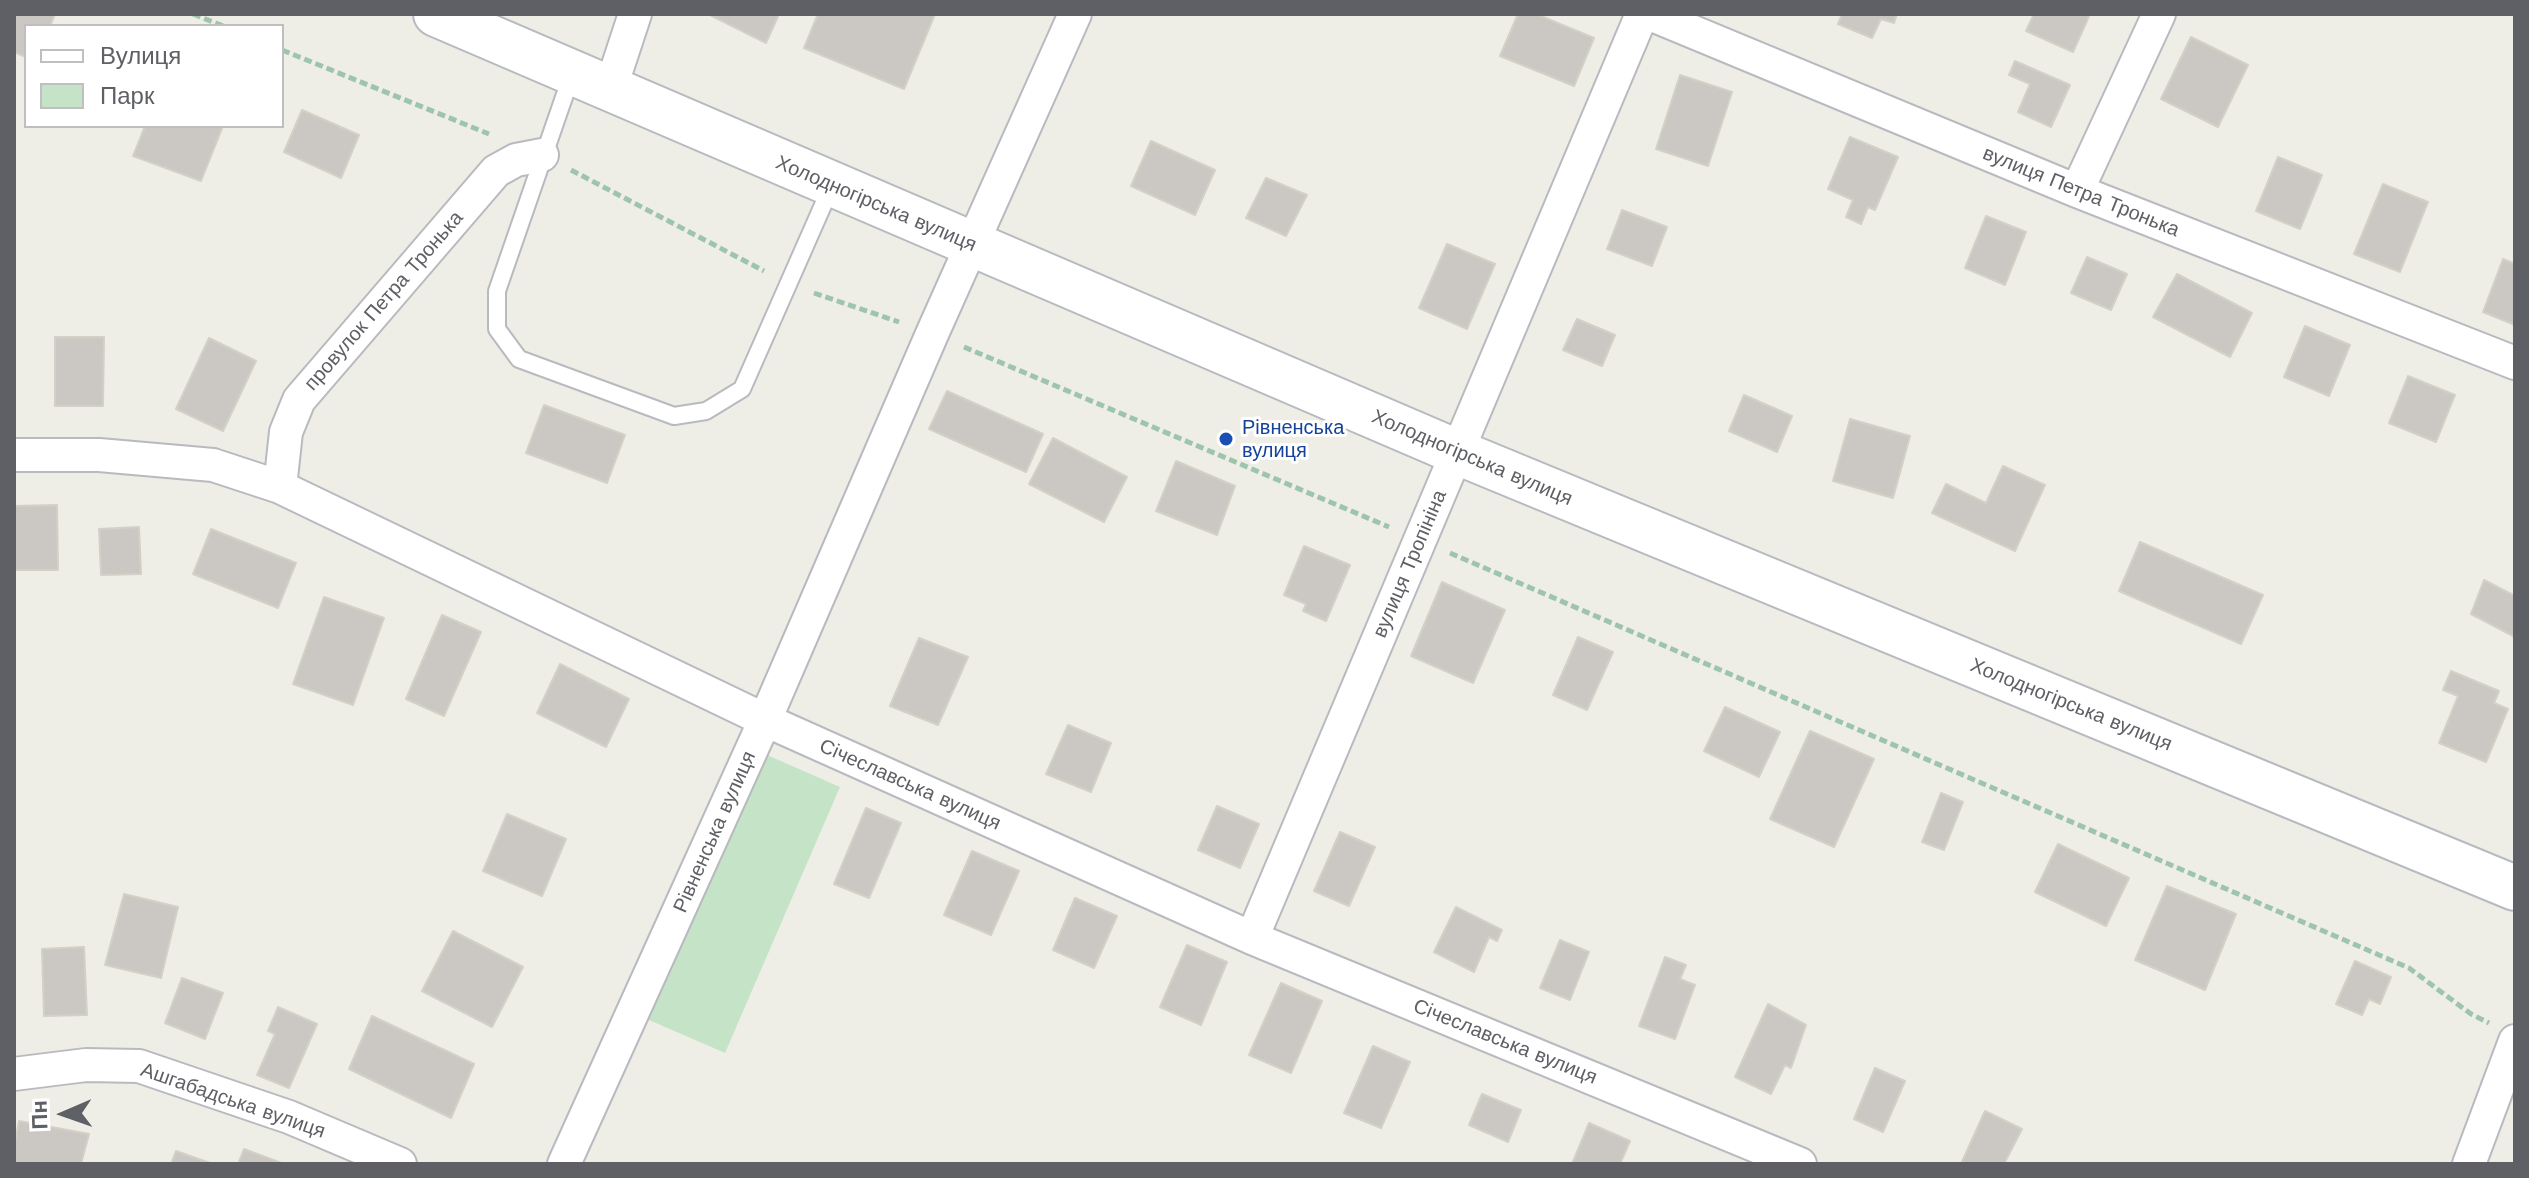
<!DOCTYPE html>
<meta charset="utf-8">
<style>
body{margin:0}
#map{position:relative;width:2529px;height:1178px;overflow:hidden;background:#efeee6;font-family:"Work Sans",sans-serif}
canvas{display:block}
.frame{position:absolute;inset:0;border:16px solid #5e6065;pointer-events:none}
.legend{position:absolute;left:24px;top:24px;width:260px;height:104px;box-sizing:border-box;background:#fff;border:2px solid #bfbfc1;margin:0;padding:10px 14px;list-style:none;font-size:24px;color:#5e6065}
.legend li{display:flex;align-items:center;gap:16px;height:40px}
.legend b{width:40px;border:2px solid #bfbfc1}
.north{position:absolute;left:24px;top:1074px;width:80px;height:80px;-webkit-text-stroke:6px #fff;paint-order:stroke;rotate:268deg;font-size:22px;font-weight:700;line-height:32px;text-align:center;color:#5e6065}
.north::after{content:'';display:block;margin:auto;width:28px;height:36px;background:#5e6065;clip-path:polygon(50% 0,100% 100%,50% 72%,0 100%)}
</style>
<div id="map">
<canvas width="2529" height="1178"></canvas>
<div class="frame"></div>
<ul class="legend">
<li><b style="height:10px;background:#fff"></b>Вулиця</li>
<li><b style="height:22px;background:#c5e4c7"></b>Парк</li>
</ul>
<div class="north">Пн</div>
</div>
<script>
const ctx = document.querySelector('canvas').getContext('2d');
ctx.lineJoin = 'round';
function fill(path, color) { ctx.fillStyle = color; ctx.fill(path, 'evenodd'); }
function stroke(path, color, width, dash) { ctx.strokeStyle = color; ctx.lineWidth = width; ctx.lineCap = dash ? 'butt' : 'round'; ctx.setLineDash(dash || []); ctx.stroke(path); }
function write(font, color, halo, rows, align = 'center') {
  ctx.font = font + ' "Work Sans",sans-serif'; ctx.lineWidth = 6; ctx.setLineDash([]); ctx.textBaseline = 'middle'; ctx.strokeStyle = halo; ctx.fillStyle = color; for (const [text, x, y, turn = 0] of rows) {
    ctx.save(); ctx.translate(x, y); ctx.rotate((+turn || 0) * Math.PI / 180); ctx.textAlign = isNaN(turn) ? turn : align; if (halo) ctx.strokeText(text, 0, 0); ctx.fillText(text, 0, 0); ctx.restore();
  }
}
const green = new Path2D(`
 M 758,751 L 840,787 L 725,1053 L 642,1017 Z`);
const building = new Path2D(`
 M 14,14 L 55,14 L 50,26 L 26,26 L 26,57 L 14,52 Z
 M 708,14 L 779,14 L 766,43 Z
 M 818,14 L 935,14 L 904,89 L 804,48 Z
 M 1518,14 L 1536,14 L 1594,38 L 1574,86 L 1500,56 Z
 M 1842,14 L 1897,14 L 1894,23 L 1881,19 L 1872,38 L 1838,24 Z
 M 2034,14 L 2090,14 L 2073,52 L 2026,31 Z
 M 2191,37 L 2248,65 L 2218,127 L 2161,99 Z
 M 2015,61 L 2070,85 L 2051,127 L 2018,112 L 2030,84 L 2009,75 Z
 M 1680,75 L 1732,92 L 1708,166 L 1656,149 Z
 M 302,110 L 359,135 L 341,178 L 284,152 Z
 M 145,126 L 223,126 L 201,181 L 133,156 Z
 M 1850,137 L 1898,157 L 1875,210 L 1868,207 L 1861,224 L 1846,217 L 1853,200 L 1828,189 Z
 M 1151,141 L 1215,170 L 1195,215 L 1131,186 Z
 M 2278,157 L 2322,175 L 2300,229 L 2256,211 Z
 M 1266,178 L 1307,195 L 1286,236 L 1246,218 Z
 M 2383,184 L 2428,202 L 2400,272 L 2354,254 Z
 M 1622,210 L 1667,227 L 1652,266 L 1607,249 Z
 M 1986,216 L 2026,232 L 2005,285 L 1965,268 Z
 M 1447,244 L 1495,264 L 1467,329 L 1419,308 Z
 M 2087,257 L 2127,274 L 2111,310 L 2071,293 Z
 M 2503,259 L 2515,264 L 2515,325 L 2483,312 Z
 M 2177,274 L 2252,313 L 2230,357 L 2153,317 Z
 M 1577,319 L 1615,335 L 1602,366 L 1563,350 Z
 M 2305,326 L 2350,345 L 2329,396 L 2284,377 Z
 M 55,337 L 104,337 L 103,406 L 55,406 Z
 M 209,338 L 256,361 L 223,431 L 176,409 Z
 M 2408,376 L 2455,395 L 2436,442 L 2389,423 Z
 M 947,391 L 1043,434 L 1026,472 L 929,429 Z
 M 1744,395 L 1792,416 L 1777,452 L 1729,431 Z
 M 544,405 L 625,435 L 607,483 L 526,453 Z
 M 1850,419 L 1910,436 L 1893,498 L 1833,481 Z
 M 1053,438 L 1127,477 L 1104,522 L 1029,484 Z
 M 1176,461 L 1235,486 L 1217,535 L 1156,511 Z
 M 2003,466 L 2045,485 L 2015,551 L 1932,513 L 1946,484 L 1986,503 Z
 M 57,505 L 58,570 L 14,570 L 14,506 Z
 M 139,527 L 141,574 L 101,575 L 99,529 Z
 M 211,529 L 296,563 L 278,608 L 193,574 Z
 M 2140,542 L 2263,595 L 2241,644 L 2119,591 Z
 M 1304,546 L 1350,565 L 1326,621 L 1303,611 L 1306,604 L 1284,595 Z
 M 2484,580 L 2515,596 L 2515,637 L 2471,614 Z
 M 1442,582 L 1505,610 L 1473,683 L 1411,656 Z
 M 324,597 L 384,618 L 353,705 L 293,684 Z
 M 442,615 L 481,632 L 444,716 L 406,699 Z
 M 1578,637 L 1613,652 L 1587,710 L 1553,695 Z
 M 919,638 L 968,657 L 938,725 L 890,706 Z
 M 560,664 L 629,699 L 606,747 L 537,713 Z
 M 2451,671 L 2499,691 L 2494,703 L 2508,709 L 2486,762 L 2439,743 L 2458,696 L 2443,690 Z
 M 1725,707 L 1780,732 L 1759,777 L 1704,751 Z
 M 1068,725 L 1111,743 L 1091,792 L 1046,774 Z
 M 1810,731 L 1874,759 L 1834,847 L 1770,819 Z
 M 1941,793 L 1963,802 L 1944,850 L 1922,842 Z
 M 1217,806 L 1259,824 L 1240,868 L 1198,850 Z
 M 866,808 L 901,823 L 869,898 L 834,884 Z
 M 507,814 L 566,839 L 542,896 L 483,871 Z
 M 1340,832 L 1375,847 L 1349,906 L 1314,891 Z
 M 2058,844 L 2129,878 L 2106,926 L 2035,892 Z
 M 972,851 L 1019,871 L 991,935 L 944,915 Z
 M 2167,886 L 2236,914 L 2205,990 L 2135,960 Z
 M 124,894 L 178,907 L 161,978 L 105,965 Z
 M 1075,898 L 1117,916 L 1094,968 L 1053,950 Z
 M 1456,907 L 1502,930 L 1497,941 L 1489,937 L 1474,972 L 1434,952 Z
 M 453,931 L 523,967 L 492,1027 L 422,991 Z
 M 1560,940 L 1589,952 L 1570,1000 L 1540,988 Z
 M 1187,945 L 1227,962 L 1201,1025 L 1160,1007 Z
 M 84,947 L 87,1015 L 44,1016 L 42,949 Z
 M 1665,957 L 1686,965 L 1680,979 L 1695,985 L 1675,1039 L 1639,1026 Z
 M 2355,961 L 2391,977 L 2380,1004 L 2369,999 L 2362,1015 L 2336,1004 Z
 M 182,978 L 223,993 L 205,1039 L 165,1023 Z
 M 1281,983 L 1322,1001 L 1291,1073 L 1249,1055 Z
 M 1768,1004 L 1806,1025 L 1791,1068 L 1785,1065 L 1771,1094 L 1735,1077 Z
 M 278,1007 L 317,1024 L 289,1088 L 257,1075 L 275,1034 L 268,1031 Z
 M 372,1016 L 474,1064 L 451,1118 L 349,1069 Z
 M 1373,1046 L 1410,1062 L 1381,1128 L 1344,1113 Z
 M 1875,1068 L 1905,1081 L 1883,1132 L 1854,1119 Z
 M 1482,1094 L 1521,1110 L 1508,1142 L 1469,1125 Z
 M 1985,1111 L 2022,1129 L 2004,1164 L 1961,1164 Z
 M 19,1121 L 89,1134 L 81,1164 L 14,1164 L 14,1148 Z
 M 1589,1123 L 1630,1141 L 1620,1164 L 1572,1164 Z
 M 244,1149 L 284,1164 L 238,1164 Z
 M 176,1151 L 213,1164 L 171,1164 Z`);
const path = new Path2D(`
 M 193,14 L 223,26
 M 282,50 L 489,134
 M 571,170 L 764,271
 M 814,293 L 899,322
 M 964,347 L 1389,527
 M 1450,553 L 2409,968 L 2471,1014 L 2489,1023`);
const service = new Path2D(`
 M 572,74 L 497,291 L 497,329 L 519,359 L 674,416 L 706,411 L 742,389 L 831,187`);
const minor = new Path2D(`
 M 1650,14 L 2077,191 L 2515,363
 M 610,90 L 635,14
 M 2077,191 L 2159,14
 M 14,455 L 99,455 L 213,465 L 280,487 L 765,720 L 1252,938 L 1800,1164
 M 280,487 L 286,432 L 299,400 L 496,171 L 516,160 L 542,155
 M 1252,938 L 1642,14
 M 14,1074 L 86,1065 L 139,1066 L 289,1117 L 400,1164
 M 564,1164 L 765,720 L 932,334 L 1075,14
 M 2469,1164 L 2515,1041`);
const secondary = new Path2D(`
 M 436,14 L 1457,452 L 2515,888`);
const markers = [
 [1226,439,8,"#1a4fb4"]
];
const streetNames = [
 ["вулиця Петра Тронька",2081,192,22],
 ["Холодногірська вулиця",876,204,23],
 ["провулок Петра Тронька",384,301,-49],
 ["Холодногірська вулиця",1472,458,23],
 ["вулиця Тропініна",1410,564,-67],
 ["Холодногірська вулиця",2071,705,22],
 ["Січеславська вулиця",910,785,24],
 ["Рівненська вулиця",715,832,-66],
 ["Січеславська вулиця",1505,1042,22],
 ["Ашгабадська вулиця",233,1101,19]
];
const transitNames = [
 ["Рівненська",1242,428],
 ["вулиця",1242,451]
];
fill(green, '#c5e4c7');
fill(building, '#cbc8c3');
stroke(building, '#d3d0c5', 2);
stroke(service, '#b8babf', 20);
stroke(minor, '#b8babf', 36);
stroke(secondary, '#b7babf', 48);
stroke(path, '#9ec5ac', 5, [8, 4]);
stroke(service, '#fff', 16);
stroke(minor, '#fff', 32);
stroke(secondary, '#fff', 44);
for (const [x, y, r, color] of markers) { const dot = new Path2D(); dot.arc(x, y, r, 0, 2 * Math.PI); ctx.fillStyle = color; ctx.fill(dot); stroke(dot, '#fff', 3); }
write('20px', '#5e6065', '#fff', streetNames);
write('20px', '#164399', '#fff', transitNames, 'left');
</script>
